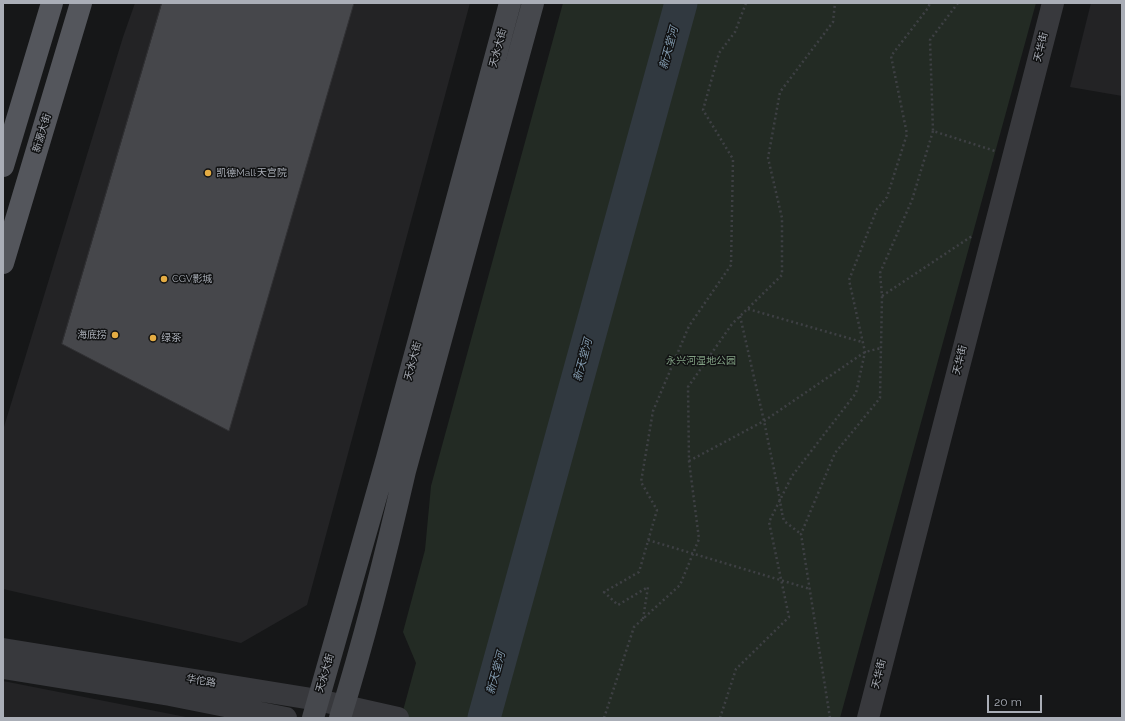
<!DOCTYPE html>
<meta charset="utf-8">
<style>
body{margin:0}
#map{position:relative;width:1125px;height:721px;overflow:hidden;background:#161718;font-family:Raleway,sans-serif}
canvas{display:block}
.frame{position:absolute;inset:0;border:4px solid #aaaeb7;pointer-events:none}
.scale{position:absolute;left:987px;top:695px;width:55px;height:18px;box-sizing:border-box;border:2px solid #aaaeb7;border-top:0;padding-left:5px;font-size:12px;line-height:14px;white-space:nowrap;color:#aaaeb7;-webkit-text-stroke:3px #111213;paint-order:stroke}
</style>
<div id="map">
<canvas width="1125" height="721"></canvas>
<div class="frame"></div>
<div class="scale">20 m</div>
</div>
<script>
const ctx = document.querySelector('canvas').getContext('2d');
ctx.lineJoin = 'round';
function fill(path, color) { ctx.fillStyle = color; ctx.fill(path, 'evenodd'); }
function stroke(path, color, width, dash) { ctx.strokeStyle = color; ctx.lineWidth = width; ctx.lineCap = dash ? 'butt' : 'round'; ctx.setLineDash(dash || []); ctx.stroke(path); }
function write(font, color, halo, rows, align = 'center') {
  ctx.font = font + ' Raleway,"Noto Sans SC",sans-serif'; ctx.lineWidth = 3; ctx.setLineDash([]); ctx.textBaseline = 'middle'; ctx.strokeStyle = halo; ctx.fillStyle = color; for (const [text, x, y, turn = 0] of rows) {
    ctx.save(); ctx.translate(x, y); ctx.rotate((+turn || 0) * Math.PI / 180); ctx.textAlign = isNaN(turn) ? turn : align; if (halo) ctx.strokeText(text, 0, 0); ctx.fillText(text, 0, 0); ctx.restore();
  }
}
const built = new Path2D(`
 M 135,3 L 470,3 L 307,605 L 241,643 L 3,589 L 3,430 L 123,37 Z
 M 1091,3 L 1122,3 L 1122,96 L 1070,87 Z
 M 3,681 L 191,718 L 3,718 Z`);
const green = new Path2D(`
 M 563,3 L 1036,3 L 840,718 L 401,718 L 416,663 L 403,632 L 425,550 L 431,486 Z`);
const river = new Path2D(`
 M 484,718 L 681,3`);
const building = new Path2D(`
 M 162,3 L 354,3 L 229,431 L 62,344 Z`);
const path = new Path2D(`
 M 958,3 L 930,40 L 933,131 L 995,151
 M 933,131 L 912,200 L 880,273 L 882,296 L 972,236
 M 748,309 L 862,342
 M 740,316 L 764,421 L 778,489
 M 689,461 L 764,421 L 865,352 L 881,348
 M 782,513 L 784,521 L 801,534
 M 648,540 L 810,589
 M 643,619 L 648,587 L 618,605 L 604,592 L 639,572 L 657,510 L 641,482 L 653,411 L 689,326 L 731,265 L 733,159 L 703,110 L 719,53 L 735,32 L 746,3
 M 604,718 L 634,627 L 680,585 L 699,539 L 689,461 L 688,387 L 732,324 L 782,275 L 782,218 L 768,158 L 780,92 L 833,22 L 835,3
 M 720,718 L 736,669 L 789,617 L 769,522 L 792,476 L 856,393 L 865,352 L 849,280 L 877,209 L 887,197 L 907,134 L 891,56 L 928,8 L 930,3
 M 830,718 L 801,534 L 835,453 L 880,398 L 882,296`);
const tertiary = new Path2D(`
 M 3,649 L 318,700 L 398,718
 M 3,668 L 170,695 L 286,718
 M 868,718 L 1053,3`);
const secondary = new Path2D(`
 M 313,718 L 387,458 L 510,3
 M 340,718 C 365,637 386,554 405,471 L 533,3`);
const primary = new Path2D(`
 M 3,166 L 52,3
 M 3,263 L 81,3`);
const pathBridge = new Path2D(`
 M 778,489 L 782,513`);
const markers = [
 [208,173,4,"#e4ac43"],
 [164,279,4,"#e4ac43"],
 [115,335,4,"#e4ac43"],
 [153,338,4,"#e4ac43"]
];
const streetNames = [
 ["天华街",1041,47,-76],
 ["天水大街",498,48,-75],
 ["新源大街",42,133,-73],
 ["天华街",960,360,-76],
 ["天水大街",413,361,-75],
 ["天水大街",325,673,-74],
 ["天华街",879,674,-76],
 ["华佗路",201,681,9]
];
const poiNames = [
 ["凯德Mall·天宫院",216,173],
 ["CGV影城",172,279],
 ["海底捞",107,335,"right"],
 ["绿茶",161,338]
];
const parkNames = [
 ["永兴河湿地公园",701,361]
];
const waterNames = [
 ["新天堂河",669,48,-75],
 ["新天堂河",583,360,-75],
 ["新天堂河",496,673,-75]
];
fill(built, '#232325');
fill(green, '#232b24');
stroke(river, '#313940', 33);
fill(building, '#46474b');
stroke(building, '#313134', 1);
stroke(path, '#3e4044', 2.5, [2, 3]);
stroke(tertiary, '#38393d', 22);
stroke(secondary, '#46484d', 22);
stroke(primary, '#54565c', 22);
stroke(pathBridge, '#3e4044', 2.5, [2, 3]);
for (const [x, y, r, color] of markers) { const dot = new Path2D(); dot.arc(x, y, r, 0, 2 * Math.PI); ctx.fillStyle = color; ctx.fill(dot); stroke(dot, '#111213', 1.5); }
write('10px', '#aaaeb7', '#111213', streetNames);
write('10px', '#aaaeb7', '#111213', poiNames, 'left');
write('10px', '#82a184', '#111213', parkNames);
write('italic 11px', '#839baf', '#111213', waterNames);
</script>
